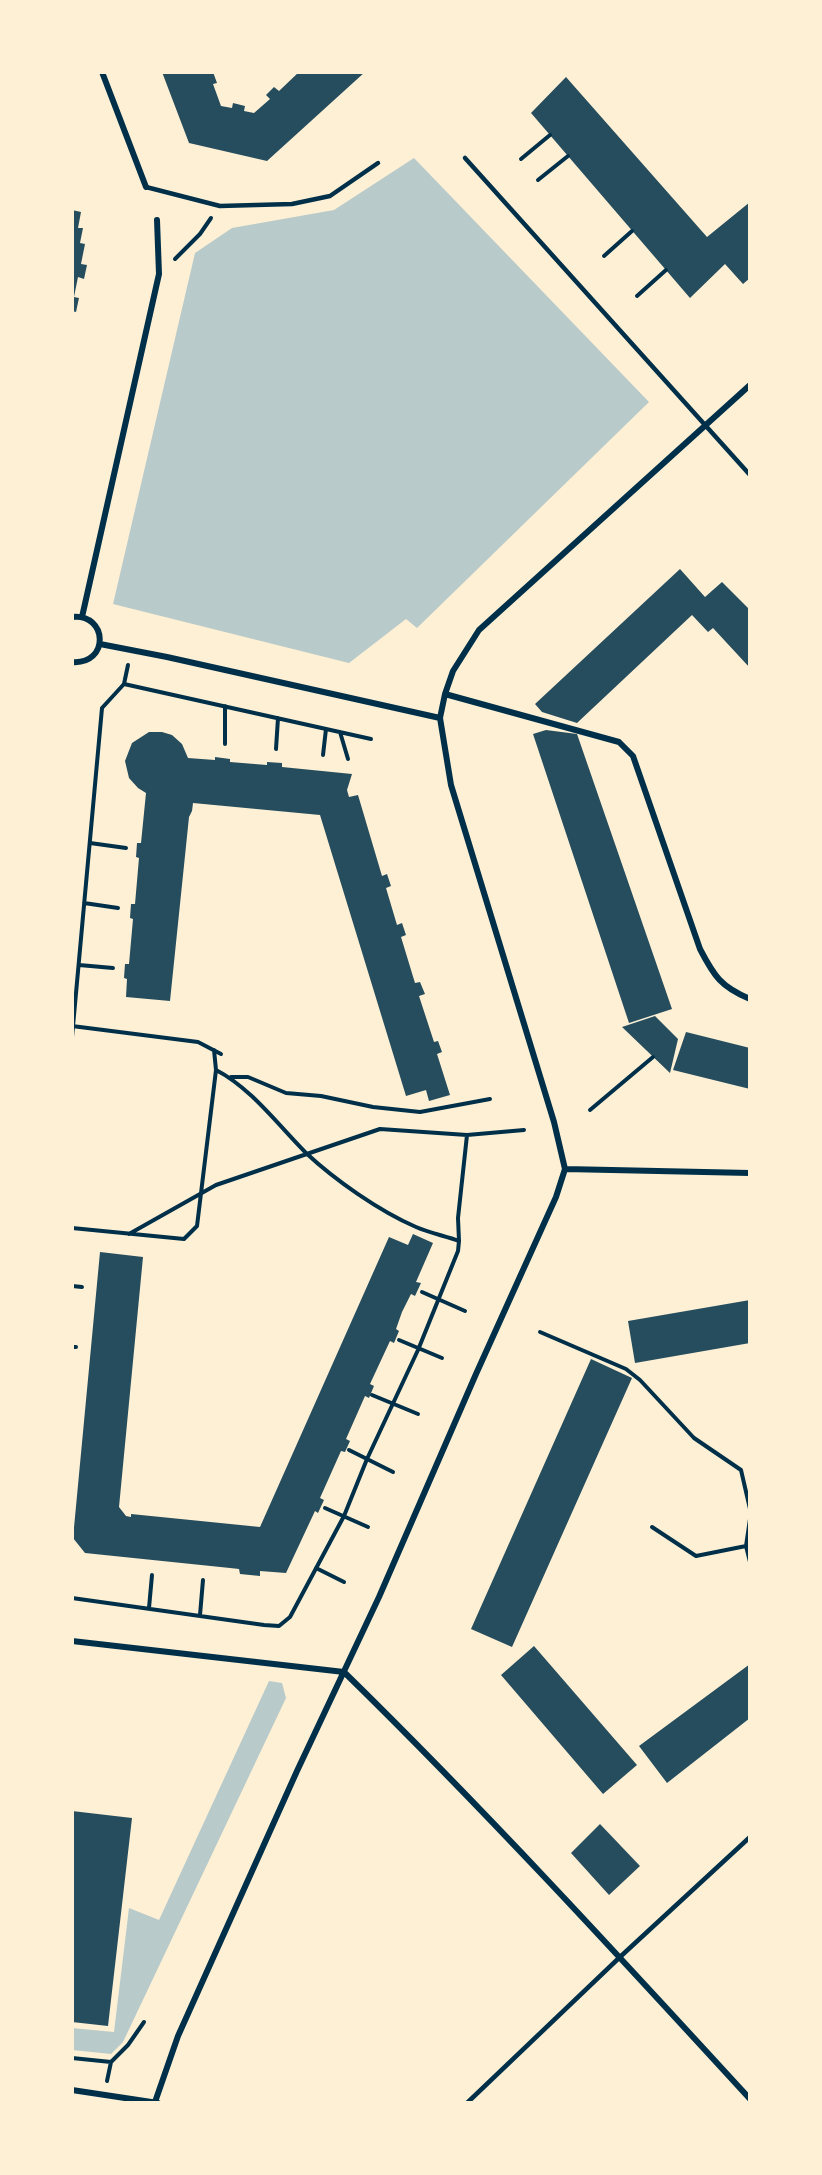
<!DOCTYPE html>
<style>
body{margin:0}
#map{position:relative;width:822px;height:2175px;overflow:hidden;background:#fdf0d5;font-family:Jost,sans-serif}
canvas{display:block}
.frame{position:absolute;inset:0;border:74px solid #fdf0d5;pointer-events:none}
</style>
<div id="map">
<canvas width="822" height="2175"></canvas>
<div class="frame"></div>
</div>
<script>
const ctx = document.querySelector('canvas').getContext('2d');
ctx.lineJoin = 'round';
function fill(path, color) { ctx.fillStyle = color; ctx.fill(path, 'evenodd'); }
function stroke(path, color, width, dash) { ctx.strokeStyle = color; ctx.lineWidth = width; ctx.lineCap = dash ? 'butt' : 'round'; ctx.setLineDash(dash || []); ctx.stroke(path); }
const green = new Path2D(`
 M 414,158 L 649,402 L 417,628 L 406,619 L 349,663 L 113,604 L 195,253 L 232,228 L 334,210 Z
 M 269,1681 L 282,1683 L 286,1698 L 123,2042 L 111,2054 L 72,2050 L 72,2028 L 114,2032 L 129,1908 L 159,1920 Z`);
const building = new Path2D(`
 M 162,72 L 213,72 L 217,83 L 213,84 L 221,106 L 232,108 L 233,103 L 245,106 L 244,111 L 254,113 L 270,99 L 266,95 L 274,87 L 279,91 L 299,72 L 365,72 L 267,161 L 189,143 Z
 M 566,77 L 707,237 L 750,202 L 750,278 L 743,284 L 725,264 L 690,298 L 531,113 Z
 M 72,210 L 81,212 L 78,228 L 83,228 L 80,243 L 85,244 L 81,264 L 87,265 L 84,279 L 78,277 L 74,297 L 79,298 L 76,312 L 72,311 Z
 M 680,569 L 705,597 L 722,582 L 750,610 L 750,668 L 713,628 L 708,632 L 692,615 L 577,723 L 542,712 L 535,704 Z
 M 546,730 L 577,734 L 672,1009 L 629,1023 L 533,734 Z
 M 149,732 L 162,732 L 172,735 L 182,744 L 188,758 L 215,760 L 215,757 L 230,759 L 230,762 L 267,765 L 267,762 L 282,763 L 282,767 L 352,774 L 347,790 L 349,797 L 358,795 L 382,876 L 387,874 L 391,886 L 386,888 L 397,925 L 402,923 L 406,935 L 401,937 L 415,983 L 420,982 L 425,994 L 419,996 L 434,1042 L 438,1041 L 442,1052 L 437,1054 L 450,1095 L 429,1101 L 426,1090 L 406,1096 L 320,815 L 193,803 L 192,811 L 189,817 L 170,1001 L 126,997 L 127,979 L 124,978 L 125,964 L 129,964 L 133,919 L 130,918 L 131,904 L 135,904 L 139,858 L 136,857 L 137,843 L 141,843 L 146,793 L 138,788 L 129,778 L 125,761 L 132,743 Z
 M 655,1016 L 678,1039 L 670,1073 L 622,1027 Z
 M 686,1032 L 750,1048 L 750,1089 L 673,1070 Z
 M 413,1234 L 433,1243 L 416,1282 L 421,1283 L 415,1296 L 411,1294 L 402,1312 L 396,1329 L 399,1331 L 394,1343 L 390,1341 L 370,1384 L 374,1386 L 369,1398 L 365,1396 L 346,1439 L 350,1441 L 345,1452 L 341,1451 L 320,1498 L 324,1500 L 318,1513 L 315,1511 L 286,1573 L 260,1571 L 260,1576 L 240,1574 L 239,1569 L 230,1568 L 85,1553 L 73,1538 L 100,1252 L 143,1257 L 119,1507 L 126,1516 L 131,1517 L 131,1514 L 260,1527 L 389,1237 L 408,1245 Z
 M 750,1300 L 750,1343 L 635,1363 L 628,1321 Z
 M 591,1359 L 632,1378 L 512,1647 L 471,1629 Z
 M 534,1646 L 637,1765 L 603,1794 L 501,1675 Z
 M 750,1664 L 750,1718 L 667,1783 L 639,1746 Z
 M 72,1811 L 132,1818 L 108,2026 L 72,2022 Z
 M 600,1824 L 640,1866 L 609,1895 L 571,1853 Z`);
const path = new Path2D(`
 M 521,159 L 550,135
 M 538,180 L 568,156
 M 604,256 L 632,231
 M 175,259 L 200,234 L 211,218
 M 637,296 L 666,270
 M 124,684 L 371,739
 M 340,732 L 348,759
 M 225,744 L 225,706
 M 276,749 L 278,718
 M 323,755 L 326,729
 M 90,843 L 126,848
 M 84,903 L 118,908
 M 79,965 L 113,968
 M 72,1026 L 198,1042 L 221,1054
 M 72,1037 L 102,708 L 124,684 L 128,665
 M 231,1077 L 248,1077 L 286,1093 L 321,1096 L 373,1107 L 420,1112 L 490,1099
 M 590,1110 L 653,1057
 M 72,1228 L 184,1239 L 197,1226 L 216,1070 L 214,1050
 M 129,1234 L 216,1185 L 380,1129 L 467,1135 L 524,1130
 M 459,1241 L 458,1218 L 467,1135
 M 72,1286 L 82,1287
 M 422,1292 L 465,1311
 M 540,1332 L 626,1369 L 640,1380 L 694,1438 L 741,1470 L 750,1509
 M 399,1340 L 442,1358
 M 72,1347 L 76,1347
 M 372,1395 L 418,1414
 M 349,1450 L 393,1472
 M 325,1508 L 368,1527
 M 750,1519 L 746,1546 L 750,1562
 M 652,1527 L 696,1556 L 746,1546
 M 316,1568 L 344,1582
 M 72,1598 L 264,1625 L 279,1626 L 290,1617 L 344,1516 L 367,1459 L 418,1350 L 458,1251 L 459,1241 C 445,1236 430,1233 416,1227 C 379,1211 335,1180 306,1153 C 278,1125 251,1088 216,1070
 M 149,1608 L 152,1575
 M 200,1615 L 203,1580
 M 72,2058 L 111,2062
 M 107,2081 L 111,2062 L 128,2045 L 144,2022`);
const service = new Path2D(`
 M 465,158 L 750,475
 M 146,187 L 220,206 L 292,204 L 330,196 L 378,163
 M 467,2103 L 620,1957 L 750,1837`);
const minor = new Path2D(`
 M 102,72 L 146,187
 M 72,617 C 108,613 110,665 72,662
 M 82,617 L 159,274 L 157,220
 M 100,644 L 167,657 L 440,718
 M 445,694 L 619,742 L 633,756 L 700,949 C 714,976 721,987 750,999
 M 565,1169 L 750,1173
 M 72,1641 L 344,1672
 M 344,1672 C 484,1809 617,1954 750,2099
 M 72,2090 L 158,2103
 M 155,2102 L 178,2036 L 297,1771 L 379,1597 L 476,1374 L 556,1197 L 565,1169 L 554,1122 L 451,785 L 440,718 L 445,694 L 453,671 L 479,630 L 750,385`);
fill(green, '#b9caca');
fill(building, '#264d5e');
stroke(path, '#003049', 4);
stroke(service, '#003049', 4.5);
stroke(minor, '#003049', 6);
</script>
